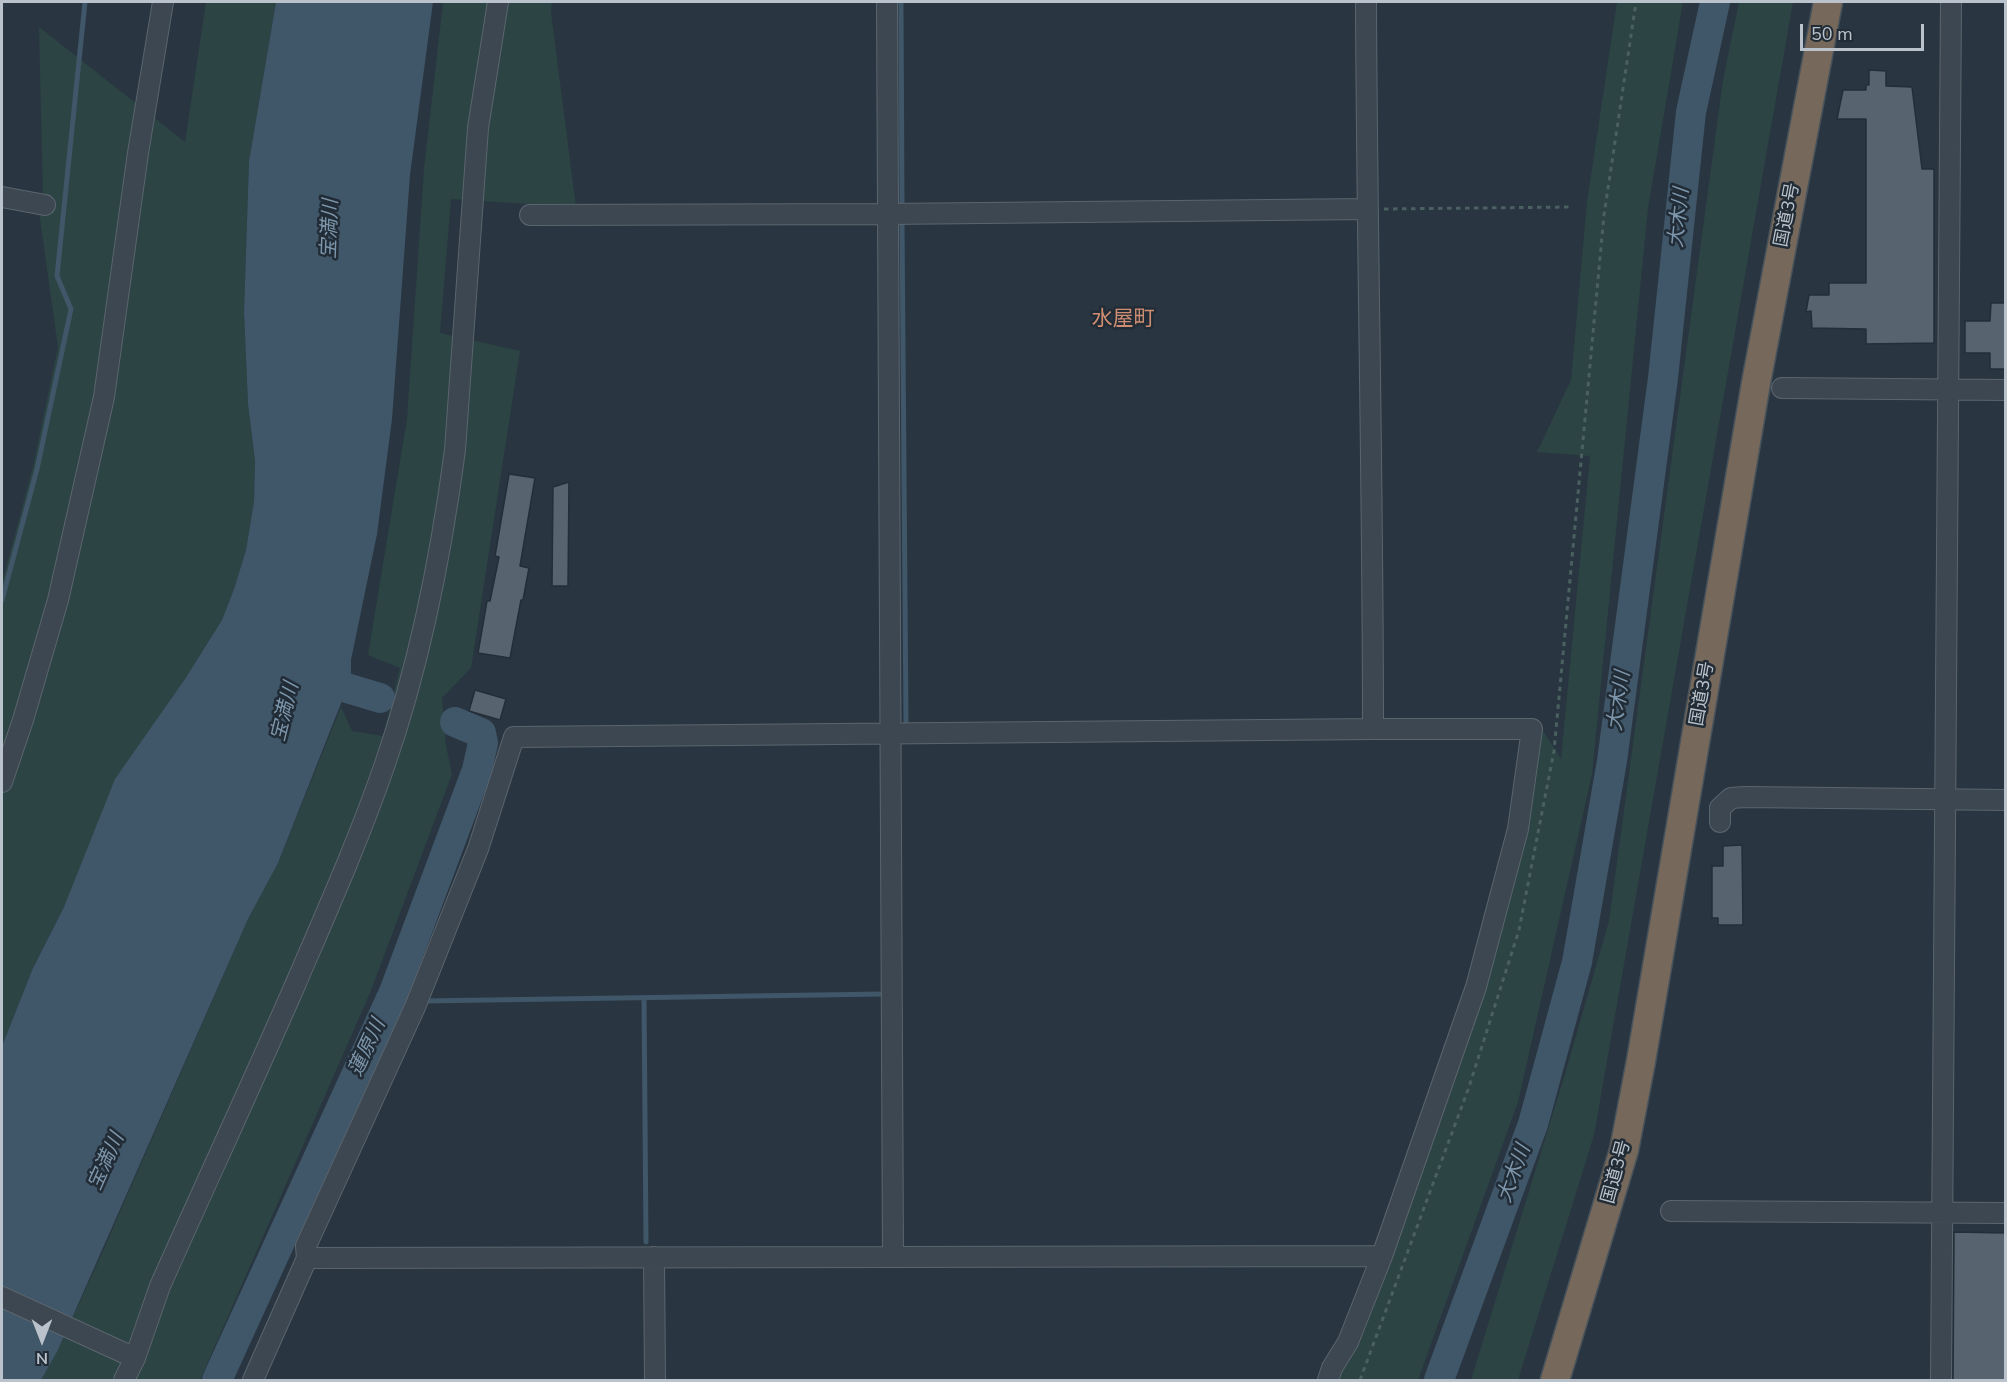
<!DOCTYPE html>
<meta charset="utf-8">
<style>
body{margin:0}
#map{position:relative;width:2007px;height:1382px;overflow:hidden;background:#293641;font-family:"Nunito Sans",sans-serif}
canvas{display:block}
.frame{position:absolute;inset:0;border:3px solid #bac2cb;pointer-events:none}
.north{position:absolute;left:12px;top:1310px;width:60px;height:60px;-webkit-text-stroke:4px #212c36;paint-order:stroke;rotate:180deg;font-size:16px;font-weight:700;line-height:24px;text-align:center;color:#bac2cb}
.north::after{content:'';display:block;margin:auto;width:21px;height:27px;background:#bac2cb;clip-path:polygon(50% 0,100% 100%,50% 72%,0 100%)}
.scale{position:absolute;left:1800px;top:24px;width:124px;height:27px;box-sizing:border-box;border:3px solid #bac2cb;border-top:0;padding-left:8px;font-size:18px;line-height:21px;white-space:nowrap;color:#bac2cb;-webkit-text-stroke:4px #212c36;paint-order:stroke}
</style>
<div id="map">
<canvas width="2007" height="1382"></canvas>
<div class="frame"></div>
<div class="north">N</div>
<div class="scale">50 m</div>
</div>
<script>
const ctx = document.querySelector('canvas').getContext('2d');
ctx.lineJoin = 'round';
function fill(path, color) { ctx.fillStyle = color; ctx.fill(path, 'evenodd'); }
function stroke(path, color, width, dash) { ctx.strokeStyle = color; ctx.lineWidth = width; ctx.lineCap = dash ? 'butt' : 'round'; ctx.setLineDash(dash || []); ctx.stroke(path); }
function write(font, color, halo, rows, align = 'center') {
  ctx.font = font + ' "Nunito Sans","Noto Sans JP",sans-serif'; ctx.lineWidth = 5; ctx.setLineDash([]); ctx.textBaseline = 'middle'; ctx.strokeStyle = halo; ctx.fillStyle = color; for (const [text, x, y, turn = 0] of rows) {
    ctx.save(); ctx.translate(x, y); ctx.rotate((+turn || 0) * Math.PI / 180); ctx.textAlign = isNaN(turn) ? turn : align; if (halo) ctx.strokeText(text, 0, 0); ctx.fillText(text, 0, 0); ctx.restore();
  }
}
const green = new Path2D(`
 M 206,2 L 276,2 L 249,161 L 244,312 L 248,404 L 255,461 L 254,501 L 246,550 L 234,589 L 222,620 L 185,679 L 64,907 L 33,968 L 2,1046 L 2,583 L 33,467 L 58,347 L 39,212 L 43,198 L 39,27 L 185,142 Z
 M 443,2 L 552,2 L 551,12 L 576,207 L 451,199 L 440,333 L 520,351 L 471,668 L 442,698 L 446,746 L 452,774 L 370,993 L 200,1380 L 41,1380 L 57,1352 L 102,1253 L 248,919 L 278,863 L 341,707 L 352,731 L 383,736 L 400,668 L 368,655 L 407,419 L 424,169 Z
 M 1617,2 L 1683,2 L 1648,208 L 1592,774 L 1518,1102 L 1418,1380 L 1338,1380 L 1385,1261 L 1485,983 L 1538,723 L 1561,759 L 1590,456 L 1537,452 L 1571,380 L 1587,202 Z
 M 1739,2 L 1793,2 L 1594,1135 L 1518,1380 L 1471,1380 L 1565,1074 L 1609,921 L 1723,80 Z`);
const water = new Path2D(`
 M 276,2 L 433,2 L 410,175 L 392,419 L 377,534 L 351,660 L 351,678 L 278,863 L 248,919 L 57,1352 L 41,1380 L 2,1380 L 2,1046 L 33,968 L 64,907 L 115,779 L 185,679 L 222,620 L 234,589 L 246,550 L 254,501 L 255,461 L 248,404 L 244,312 L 249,161 Z`);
const stream = new Path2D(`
 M 901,2 L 902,204
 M 902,222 L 906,725
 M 2,600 L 37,469 L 71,309 L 57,276 L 85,2
 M 481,733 L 485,724
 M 394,992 L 407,998
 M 644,998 L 646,1242
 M 423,1001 L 883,994`);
const river = new Path2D(`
 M 307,676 L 380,698
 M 217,1380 L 394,992 L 477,770 L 483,743 L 481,733 L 455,722
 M 1439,1380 L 1533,1124 L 1577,962 L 1612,761 L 1663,378 L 1691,112 L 1715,2`);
const building = new Path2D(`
 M 1869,70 L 1886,71 L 1886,86 L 1912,87 L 1922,169 L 1934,169 L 1934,343 L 1866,344 L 1866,329 L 1812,328 L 1811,311 L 1806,312 L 1809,295 L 1829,295 L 1829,283 L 1866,283 L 1866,119 L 1837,119 L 1843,90 L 1866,90 L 1866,85 L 1869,85 Z
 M 1991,303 L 2006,303 L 2006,369 L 1990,369 L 1990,353 L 1965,353 L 1965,321 L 1990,321 Z
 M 509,474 L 535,478 L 520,566 L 529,568 L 523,600 L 521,600 L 510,658 L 478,653 L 487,601 L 490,601 L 499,557 L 495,556 Z
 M 569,482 L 568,586 L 552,586 L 553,487 Z
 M 475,690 L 506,699 L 500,720 L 469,711 Z
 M 1742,845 L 1743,925 L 1718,925 L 1718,918 L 1712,918 L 1712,866 L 1723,866 L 1723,846 Z
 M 1954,1232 L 2006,1233 L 2006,1380 L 1953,1380 Z`);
const path = new Path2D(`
 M 1384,209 L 1571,207
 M 1360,1380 L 1469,1087 L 1519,930 L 1554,751 L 1604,215 L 1636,2`);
const minor = new Path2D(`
 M 1366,2 C 1367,244 1373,487 1373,729
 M 2,197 L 45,205
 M 530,215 L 887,214 L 1367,209
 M 1782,388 L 2006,390
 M 2,782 L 23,720 L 58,600 L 104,397 L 138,153 L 163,2
 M 1720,822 L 1720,808 L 1731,798 L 1745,797 L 2006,800
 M 1671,1211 L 2006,1213
 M 654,1257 L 655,1380
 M 893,1257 L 1382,1256
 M 307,1258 L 306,1246 L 415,1007 L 478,849 L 514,737 L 1373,729 L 1532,729 L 1518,829 L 1476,987 L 1382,1256 L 1348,1342 L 1332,1368 L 1328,1380
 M 2,1297 L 135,1358
 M 124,1380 L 135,1358 L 160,1286 C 205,1185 252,1084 296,983 C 327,911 359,839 385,764 C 420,663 441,556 455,450 L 478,128 L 498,2
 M 253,1380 L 307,1258 L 893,1257 L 887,2
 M 1941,1380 L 1951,2`);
const highway = new Path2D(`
 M 1555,1380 L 1624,1150 L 1641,1061 L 1756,383 L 1828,2`);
const streetNames = [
 ["国道3号",1788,215,-79],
 ["国道3号",1703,694,-80],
 ["国道3号",1617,1172,-75]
];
const waterNames = [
 ["大木川",1680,218,-84],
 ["宝満川",331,229,-88],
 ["大木川",1620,701,-82],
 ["宝満川",286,712,-76],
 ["蓮原川",368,1048,-65],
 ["宝満川",107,1162,-66],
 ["大木川",1515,1174,-70]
];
const quarterNames = [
 ["水屋町",1123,320]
];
fill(green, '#2c4443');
fill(water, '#405669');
stroke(stream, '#405669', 5);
stroke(river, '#405669', 30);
fill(building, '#576470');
stroke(building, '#232e38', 1.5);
stroke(minor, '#5b656e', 22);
stroke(highway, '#47525b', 31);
stroke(path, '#4b6060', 3, [4.5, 4.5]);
stroke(minor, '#3d4751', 20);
stroke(highway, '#76685a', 28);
write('18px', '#bac2cb', '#212c36', streetNames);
write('italic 20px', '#7d96ab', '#212c36', waterNames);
write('21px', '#cf8e71', '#212c36', quarterNames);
</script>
